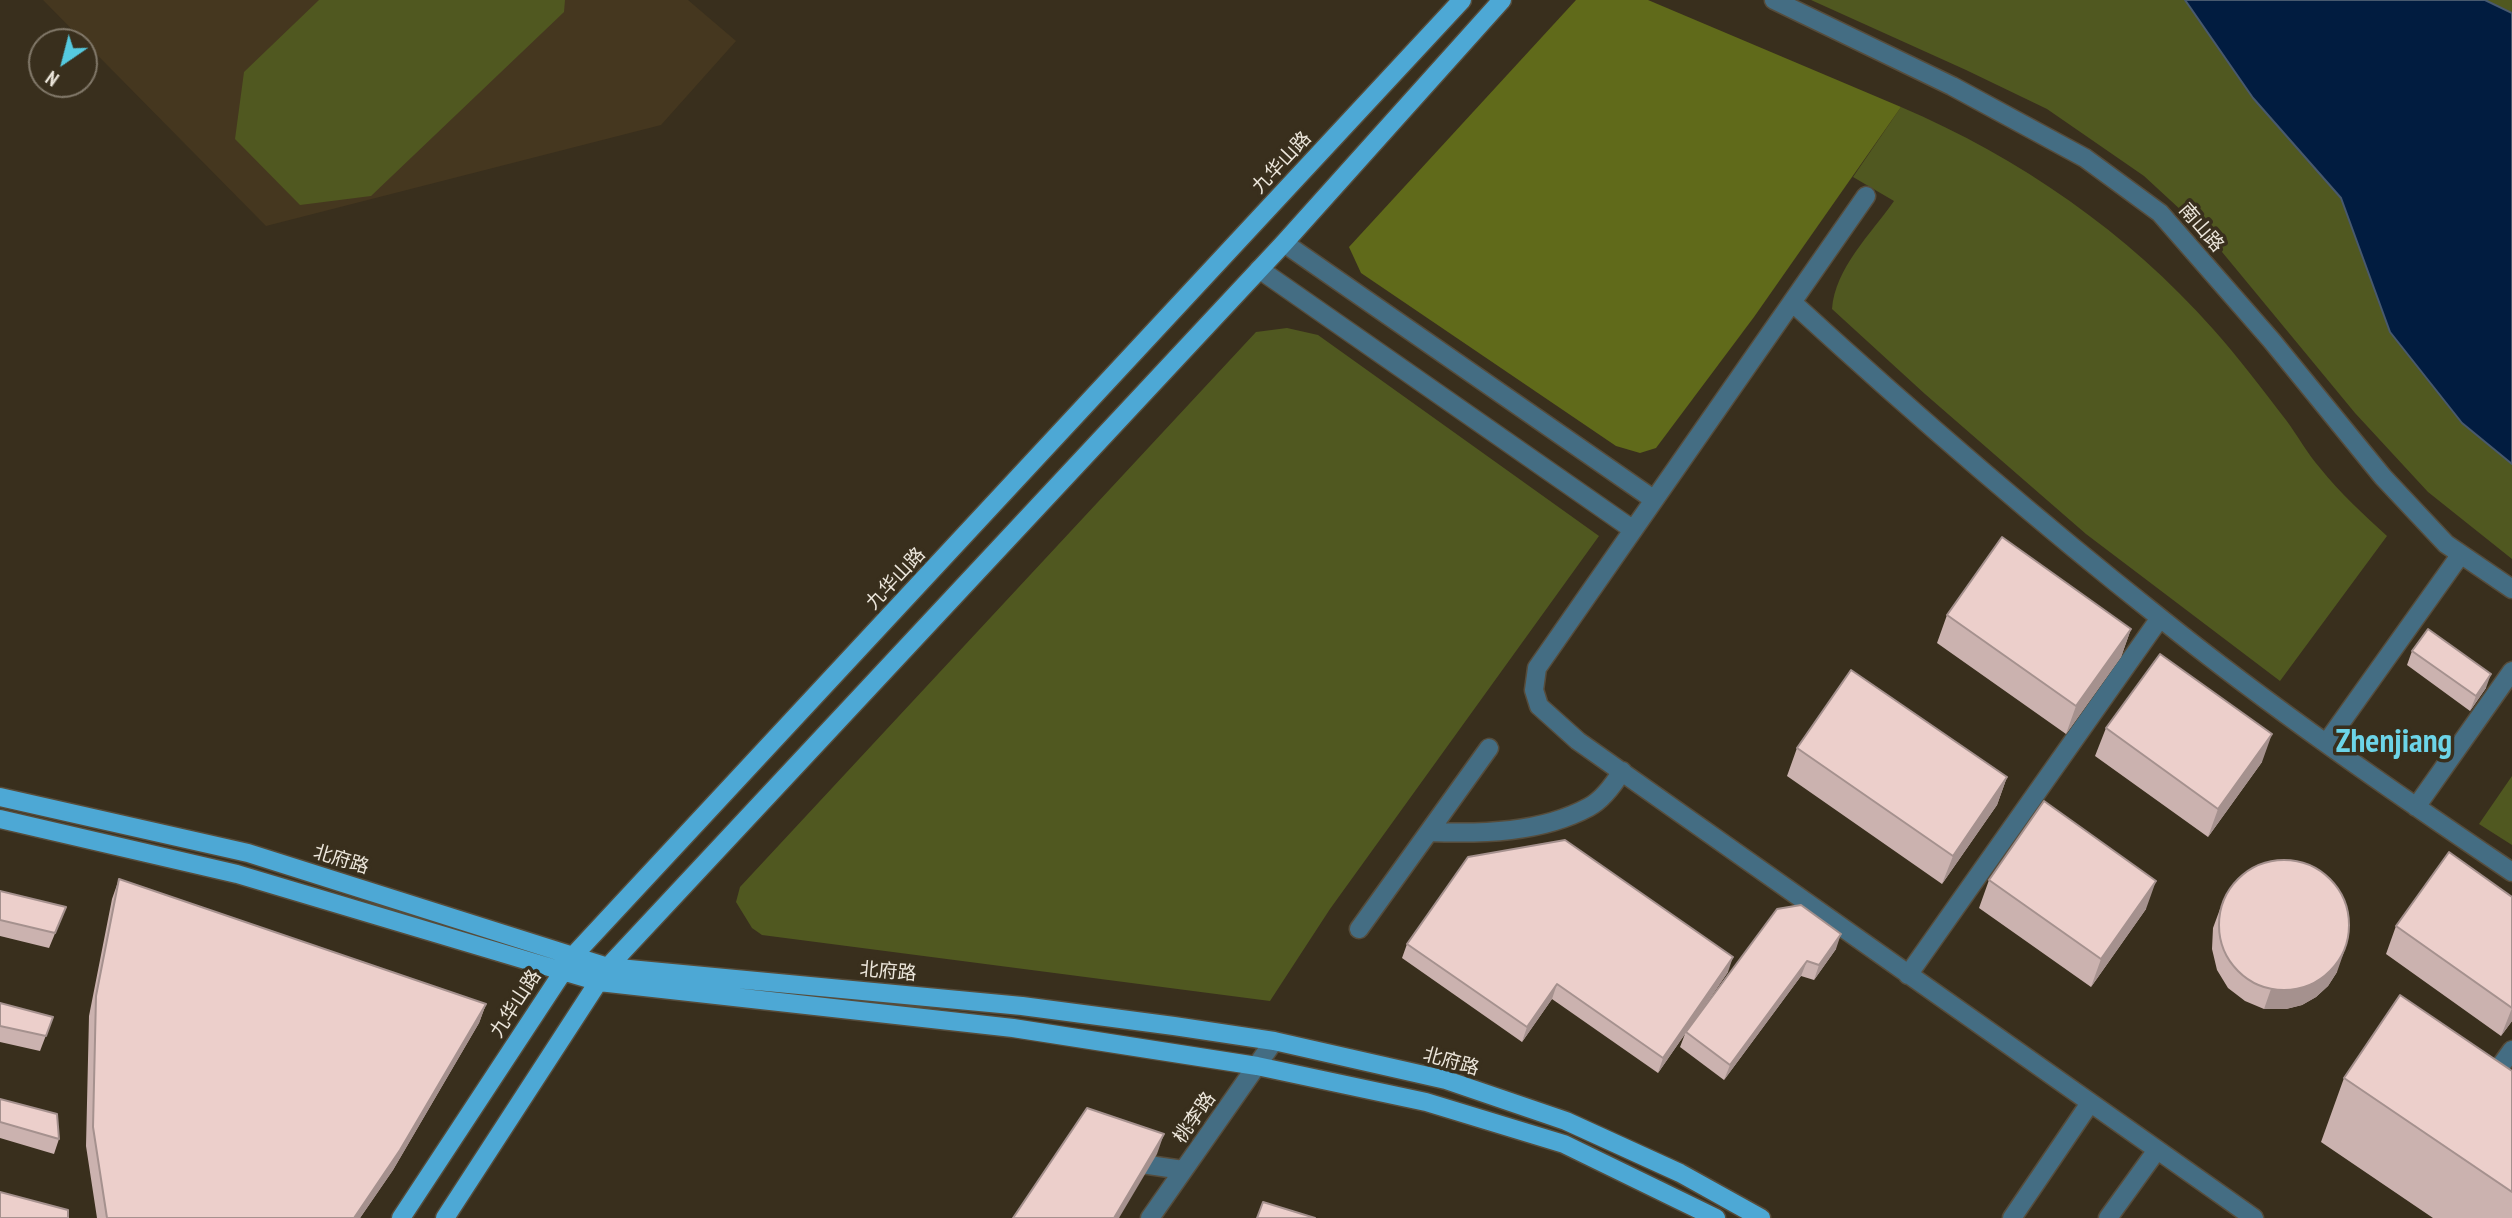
<!DOCTYPE html>
<meta charset="utf-8">
<style>
body{margin:0}
#map{position:relative;width:2512px;height:1218px;overflow:hidden;background:#392f1d;font-family:"PT Sans Narrow",sans-serif}
canvas{display:block}
.north{position:absolute;left:28px;top:28px;width:70px;height:70px;box-sizing:border-box;background:#392f1d;border:2px solid #817869;border-radius:50%;rotate:215deg;font-size:19px;font-weight:700;line-height:28px;text-align:center;color:#ece6db}
.north::after{content:'';display:block;margin:auto;width:24px;height:32px;background:#55cae0;clip-path:polygon(50% 0,100% 100%,50% 72%,0 100%)}
</style>
<div id="map">
<canvas width="2512" height="1218"></canvas>
<div class="north">N</div>
</div>
<script>
const ctx = document.querySelector('canvas').getContext('2d');
ctx.lineJoin = 'round';
function fill(path, color) { ctx.fillStyle = color; ctx.fill(path, 'evenodd'); }
function stroke(path, color, width, dash) { ctx.strokeStyle = color; ctx.lineWidth = width; ctx.lineCap = dash ? 'butt' : 'round'; ctx.setLineDash(dash || []); ctx.stroke(path); }
function write(font, color, halo, rows, align = 'center') {
  ctx.font = font + ' "PT Sans Narrow","Noto Sans SC",sans-serif'; ctx.lineWidth = 7; ctx.setLineDash([]); ctx.textBaseline = 'middle'; ctx.strokeStyle = halo; ctx.fillStyle = color; for (const [text, x, y, turn = 0] of rows) {
    ctx.save(); ctx.translate(x, y); ctx.rotate((+turn || 0) * Math.PI / 180); ctx.textAlign = isNaN(turn) ? turn : align; if (halo) ctx.strokeText(text, 0, 0); ctx.fillText(text, 0, 0); ctx.restore();
  }
}
const built = new Path2D(`
 M 43,0 L 688,0 L 736,41 L 661,125 L 266,226 Z`);
const green = new Path2D(`
 M 319,0 L 565,0 L 564,12 L 371,196 L 300,205 L 235,139 L 244,72 Z
 M 1811,0 L 2512,0 L 2512,559 L 2428,492 L 2355,413 L 2208,235 L 2144,176 L 2047,109 L 1966,70 Z
 M 1901,107 C 2020,158 2127,232 2213,329 C 2239,358 2263,390 2286,420 C 2298,436 2307,453 2320,468 C 2340,493 2364,515 2387,536 L 2280,681 L 2086,534 L 1925,394 L 1832,309 C 1835,268 1871,234 1894,201 L 1853,177 Z
 M 1287,328 L 1318,335 L 1599,536 L 1330,909 L 1270,1001 L 762,935 L 752,928 L 736,902 L 740,887 L 1256,332 Z
 M 2512,776 L 2512,845 L 2479,824 Z`);
const forest = new Path2D(`
 M 1576,0 L 1648,0 L 1901,107 L 1754,317 L 1656,448 L 1640,453 L 1616,446 L 1361,273 L 1349,247 Z`);
const water = new Path2D(`
 M 2185,0 L 2485,0 L 2512,13 L 2512,464 L 2462,423 L 2390,332 L 2341,198 L 2253,98 Z`);
const minor = new Path2D(`
 M 1774,0 L 1952,86 L 2085,158 L 2160,213 L 2272,341 L 2383,477 L 2446,544 L 2512,589
 M 1866,196 L 1537,668 L 1534,690 L 1539,706 L 1578,741 L 2254,1218
 M 1284,243 L 1653,499
 M 1259,269 L 1632,529
 M 1793,303 C 1912,412 2033,517 2159,617 C 2272,708 2392,791 2512,872
 M 2327,742 L 2461,554
 M 2416,807 L 2512,671
 M 1429,832 C 1482,834 1541,833 1589,807 C 1602,800 1614,784 1622,771
 M 1359,929 L 1489,748
 M 1908,975 L 2160,618
 M 2489,1082 L 2512,1050
 M 1128,1162 L 1183,1170
 M 1150,1218 L 1274,1041
 M 2012,1218 L 2090,1103
 M 2108,1218 L 2157,1150`);
const major = new Path2D(`
 M 0,797 L 248,853 L 608,967 L 1022,1006 L 1174,1026 L 1274,1041 L 1446,1080 L 1566,1121 L 1680,1173 L 1761,1218
 M 0,819 L 237,874 L 599,982 L 1013,1028 L 1257,1066 L 1426,1102 L 1564,1144 L 1716,1218
 M 401,1218 L 574,955 L 1462,0
 M 445,1218 L 608,967 L 1284,243 L 1502,0`);
const wall = new Path2D(`
 M 1947,615 L 2131,629 L 2121,657 L 2066,734 L 1937,643 Z
 M 2412,651 L 2486,688 L 2470,711 L 2407,665 Z
 M 2106,728 L 2262,762 L 2208,837 L 2095,756 Z
 M 1797,748 L 2007,777 L 1997,805 L 1942,884 L 1787,776 Z
 M 119,879 L 486,1004 L 479,1023 L 393,1170 L 360,1218 L 97,1218 L 86,1146 L 89,1016 L 112,899 Z
 M 1989,880 L 2146,909 L 2091,987 L 1979,908 Z
 M 0,891 L 66,907 L 49,948 L 0,936 Z
 M 2512,897 L 2512,1021 L 2501,1036 L 2386,954 L 2396,926 Z
 M 1777,909 L 1836,949 L 1814,980 L 1801,976 L 1724,1080 L 1680,1047 L 1685,1034 L 1658,1073 L 1552,999 L 1522,1042 L 1402,958 L 1407,944 L 1728,972 L 1700,1013 Z
 M 2220,909 L 2337,972 L 2328,986 L 2316,997 L 2302,1005 L 2286,1009 L 2264,1009 L 2245,1001 L 2228,988 L 2217,970 L 2212,949 L 2213,928 Z
 M 0,1003 L 53,1017 L 40,1051 L 0,1042 Z
 M 2512,1071 L 2512,1218 L 2433,1218 L 2321,1142 L 2344,1078 Z
 M 0,1099 L 59,1139 L 54,1154 L 0,1138 Z`);
const shadedWall = new Path2D(`
 M 2131,629 L 2121,657 L 2066,734 L 2076,706 Z
 M 2491,674 L 2486,688 L 2470,711 L 2476,696 Z
 M 2272,734 L 2262,762 L 2208,837 L 2218,809 Z
 M 2007,777 L 1997,805 L 1942,884 L 1953,856 Z
 M 2156,881 L 2146,909 L 2091,987 L 2101,959 Z
 M 1841,934 L 1836,949 L 1814,980 L 1819,965 Z
 M 2344,952 L 2337,972 L 2328,986 L 2316,997 L 2302,1005 L 2286,1009 L 2264,1009 L 2271,989 Z
 M 1733,957 L 1728,972 L 1658,1073 L 1663,1058 Z
 M 1807,961 L 1801,976 L 1724,1080 L 1730,1065 Z
 M 1557,984 L 1552,999 L 1522,1042 L 1527,1027 Z
 M 486,1004 L 479,1023 L 393,1170 L 360,1218 L 354,1218 Z
 M 2512,1007 L 2512,1021 L 2501,1036 L 2512,1008 Z
 M 1164,1134 L 1157,1154 L 1119,1218 L 1114,1218 Z`);
const building = new Path2D(`
 M 2002,537 L 2131,629 L 2076,706 L 1947,615 Z
 M 2428,629 L 2491,674 L 2476,696 L 2412,651 Z
 M 2160,654 L 2272,734 L 2218,809 L 2106,728 Z
 M 1851,670 L 2007,777 L 1953,856 L 1797,748 Z
 M 2044,801 L 2156,881 L 2101,959 L 1989,880 Z
 M 1565,840 L 1733,957 L 1663,1058 L 1557,984 L 1527,1027 L 1407,944 L 1468,857 Z
 M 2449,852 L 2512,897 L 2512,1008 L 2396,926 Z
 M2219 925a65 65 0 1 1 130 0a65 65 0 1 1-130 0Z
 M 119,879 L 486,1004 L 400,1150 L 354,1218 L 107,1218 L 93,1127 L 96,996 Z
 M 0,891 L 66,907 L 55,933 L 0,920 Z
 M 1801,905 L 1841,934 L 1819,965 L 1807,961 L 1730,1065 L 1686,1032 L 1777,909 Z
 M 2400,995 L 2512,1071 L 2512,1192 L 2344,1078 Z
 M 0,1003 L 53,1017 L 46,1036 L 0,1026 Z
 M 0,1099 L 57,1114 L 59,1139 L 0,1122 Z
 M 1087,1108 L 1164,1134 L 1114,1218 L 1013,1218 Z
 M 0,1192 L 68,1210 L 68,1218 L 0,1218 Z
 M 1263,1202 L 1315,1218 L 1257,1218 Z`);
const streetNames = [
 ["九华山路",1282,163,-47],
 ["南山路",2201,228,49],
 ["九华山路",896,579,-47],
 ["北府路",341,860,17],
 ["北府路",888,972,5],
 ["九华山路",516,1004,-57],
 ["北府路",1451,1062,16],
 ["桃李路",1195,1118,-55]
];
const townNames = [
 ["Zhenjiang",2394,743]
];
fill(built, '#45371f');
fill(green, '#505820');
fill(forest, '#606a1a');
fill(water, '#011c40');
stroke(water, '#48596e', 2);
stroke(minor, '#564c3b', 21);
stroke(major, '#564c3b', 21);
stroke(minor, '#446d83', 18);
stroke(major, '#4da8d5', 18);
fill(wall, '#cbb2af');
fill(shadedWall, '#a5918e');
fill(building, '#eccfcb');
stroke(building, '#a5918e', 2);
write('19px', '#ece6db', '#392f1d', streetNames);
write('bold 33px', '#6cd4e8', '#392f1d', townNames);
</script>
